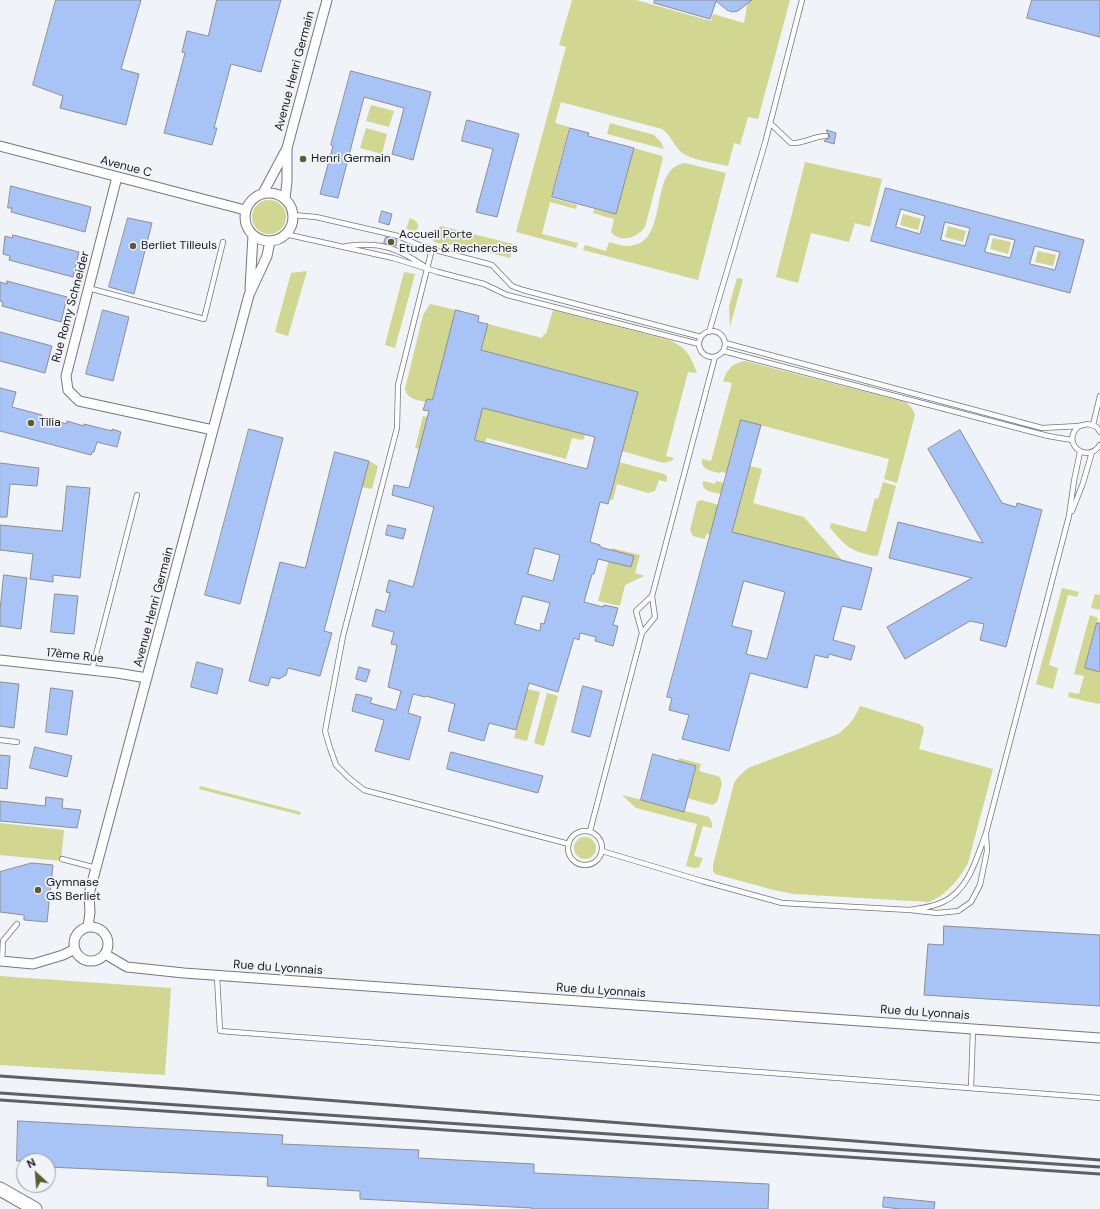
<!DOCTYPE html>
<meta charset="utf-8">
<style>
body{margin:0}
#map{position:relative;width:1100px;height:1209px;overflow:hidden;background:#f0f3f8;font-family:"DM Sans",sans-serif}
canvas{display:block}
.north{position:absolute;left:16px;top:1153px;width:40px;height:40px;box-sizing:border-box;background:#f0f3f8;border:1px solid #9a9c9f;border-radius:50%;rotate:334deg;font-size:11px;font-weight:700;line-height:16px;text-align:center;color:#18191a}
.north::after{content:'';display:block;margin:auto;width:14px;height:18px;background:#5b5d2b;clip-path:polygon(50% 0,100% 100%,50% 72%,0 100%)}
</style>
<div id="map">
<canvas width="1100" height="1209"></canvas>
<div class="north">N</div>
</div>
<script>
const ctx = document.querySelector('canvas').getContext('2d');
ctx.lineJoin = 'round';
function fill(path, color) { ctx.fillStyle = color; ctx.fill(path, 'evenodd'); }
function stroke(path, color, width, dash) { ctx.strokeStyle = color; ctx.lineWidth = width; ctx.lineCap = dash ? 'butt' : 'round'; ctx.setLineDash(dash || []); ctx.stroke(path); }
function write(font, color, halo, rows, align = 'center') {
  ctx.font = font + ' "DM Sans",sans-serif'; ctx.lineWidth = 3.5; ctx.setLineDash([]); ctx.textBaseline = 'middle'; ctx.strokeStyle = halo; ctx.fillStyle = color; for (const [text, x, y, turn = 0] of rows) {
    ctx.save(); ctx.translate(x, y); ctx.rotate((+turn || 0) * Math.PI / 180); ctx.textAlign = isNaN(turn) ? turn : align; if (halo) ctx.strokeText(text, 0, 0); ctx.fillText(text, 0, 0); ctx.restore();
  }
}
const green = new Path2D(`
 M 572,0 L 636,0 L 711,21 L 713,14 L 744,23 L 748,0 L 790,0 L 758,119 L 748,117 L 740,145 L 734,143 L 728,166 C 715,163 689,160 680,151 C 673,144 671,135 662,129 L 561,102 L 555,123 L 569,127 L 551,198 L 577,205 L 576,209 L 550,202 L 542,234 L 578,243 L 576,248 L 516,232 L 566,47 L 559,45 Z
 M 371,105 L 394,111 L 389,127 L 366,121 Z
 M 610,123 L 654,135 L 661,142 L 664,149 L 607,134 Z
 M 366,128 L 387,134 L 382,154 L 360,148 Z
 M 634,148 L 662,156 L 663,158 L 645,227 C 638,237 621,244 611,232 L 614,219 L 593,213 L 594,209 L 616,214 Z
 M 805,162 L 882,179 L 870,227 L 855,223 L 849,242 L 811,233 L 798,283 L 776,277 Z
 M 685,163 L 726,173 L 698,280 L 583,250 L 585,245 L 606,251 L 609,242 C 614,243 621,246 627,246 C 672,246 646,168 685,163 Z
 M252 217a17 17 0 1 1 34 0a17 17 0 1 1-34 0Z
 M 903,214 L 921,219 L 918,230 L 900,225 Z
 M 410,218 C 417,221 421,225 416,231 L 406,229 Z
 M 441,226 L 513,244 L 510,258 L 455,244 L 446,245 L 434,242 L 433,239 L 435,230 Z
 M 948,226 L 966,231 L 963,242 L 945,237 Z
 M 993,238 L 1011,242 L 1008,254 L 990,249 Z
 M 1038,251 L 1056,255 L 1053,266 L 1035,262 Z
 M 307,271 L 288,336 L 275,332 L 291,273 Z
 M 404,272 L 415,274 L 395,348 L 385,345 Z
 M 737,278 L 743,279 L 730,327 L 729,306 Z
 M 430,304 L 456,310 L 432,400 L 427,399 L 426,402 C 417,400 407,399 405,389 L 423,315 Z
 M 553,310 L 669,340 C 686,347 691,356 697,373 L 688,372 L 666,456 L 674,458 L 671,461 L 664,463 L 622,451 L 637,392 L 608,384 L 596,392 L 598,381 L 468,347 L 488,324 L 542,338 L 544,334 L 546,334 Z
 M 745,361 L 905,402 C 910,405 913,409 915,415 L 897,483 L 884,479 L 889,459 L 741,420 L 727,473 L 721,472 L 720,473 C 711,471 701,470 702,459 L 711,461 L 732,383 L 723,381 C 727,369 733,363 745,361 Z
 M 467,404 L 585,434 L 584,439 L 581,440 L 572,438 L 566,459 L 487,438 L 485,442 L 458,435 Z
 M 423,416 L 428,417 L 419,449 L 415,448 Z
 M 369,461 L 378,466 L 372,489 L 362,487 Z
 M 619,462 L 664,474 L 667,476 L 667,482 L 659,480 L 655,491 L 648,493 L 617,484 L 613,500 L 609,499 Z
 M 750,466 L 762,469 L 753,503 L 804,517 L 843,561 L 732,532 Z
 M 703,481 L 715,484 L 716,481 L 724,483 L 721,494 C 713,492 701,492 703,481 Z
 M 883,482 L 896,486 L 878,555 C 874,557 870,555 866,554 C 846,549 843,542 830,528 L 831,523 L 866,532 L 875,498 L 878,499 Z
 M 701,500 L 719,505 L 711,535 L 706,534 L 705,539 L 693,536 L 690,530 L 697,502 Z
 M 612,548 L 640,555 L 635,573 L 644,576 L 625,585 L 620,606 L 598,601 Z
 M 1062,588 L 1079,592 L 1077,597 L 1068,595 L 1049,665 L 1058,668 L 1053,689 L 1036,684 Z
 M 1095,594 L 1100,595 L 1100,610 L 1091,608 Z
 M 1090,615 L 1098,618 L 1097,623 L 1100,624 L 1100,629 L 1095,628 L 1085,668 L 1100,672 L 1100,703 L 1098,704 L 1068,697 L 1069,692 L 1079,694 L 1084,676 L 1074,674 Z
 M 527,689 L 540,692 L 527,741 L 514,738 Z
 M 547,693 L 558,696 L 544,746 L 534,743 Z
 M 860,706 L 919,724 L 923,727 L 924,730 L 919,749 L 993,769 L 968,863 C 961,877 944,898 928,902 L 794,894 L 774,890 L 715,874 L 713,871 L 713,865 L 734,783 L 738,777 L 748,768 L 838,734 C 848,727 855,718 860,706 Z
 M 679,758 L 701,764 L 699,771 L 720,777 L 722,784 L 717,802 L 712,805 L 687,798 L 696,766 L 678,761 Z
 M 200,786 L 301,812 L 300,815 L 199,789 Z
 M 622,795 L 709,817 L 712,823 L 712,828 L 703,826 L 694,856 L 703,858 L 699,867 L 694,868 L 686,866 L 697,824 L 636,808 Z
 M 0,823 L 64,830 L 61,861 L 0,855 Z
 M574 848a11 11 0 1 1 22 0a11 11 0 1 1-22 0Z
 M 0,976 L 171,988 L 165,1075 L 0,1065 Z`);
const building = new Path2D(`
 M 56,0 L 141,0 L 121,69 L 139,74 L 126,125 L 60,108 L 63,96 L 33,85 Z
 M 217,0 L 281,0 L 261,72 L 231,64 L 214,128 L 217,128 L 212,145 L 164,133 L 185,53 L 182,52 L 187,31 L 208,36 Z
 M 655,0 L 752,0 L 738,11 L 732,12 L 727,10 L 716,1 L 710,19 L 654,3 Z
 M 1032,0 L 1100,0 L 1100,37 L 1027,18 Z
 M 351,71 L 431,92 L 413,160 L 392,154 L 404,108 L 364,97 L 338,198 L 320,194 L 333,146 L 331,145 Z
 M 467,120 L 519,134 L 497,217 L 476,212 L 493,149 L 462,141 Z
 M 570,128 L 589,133 L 588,136 L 634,148 L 616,214 L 552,197 Z
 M 827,130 L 836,133 L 834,144 L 824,141 L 830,137 L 829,134 L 827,132 Z
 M 11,186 L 91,207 L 85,232 L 11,212 L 12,208 L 8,208 Z
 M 886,188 L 1084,240 L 1070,293 L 871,241 ZM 901,209 L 925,216 L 920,234 L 896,227 ZM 945,222 L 970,228 L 965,246 L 941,240 ZM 990,234 L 1015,240 L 1010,258 L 985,252 ZM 1035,246 L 1060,252 L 1055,270 L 1030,264 Z
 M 382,211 L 392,214 L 389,225 L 379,222 Z
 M 128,218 L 152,223 L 134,294 L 109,287 Z
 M 13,235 L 79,252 L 73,277 L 9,260 L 10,256 L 3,254 L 5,236 L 12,238 Z
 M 386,237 L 397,240 L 396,246 L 384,243 Z
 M 7,281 L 67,297 L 61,322 L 2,306 L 3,302 L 0,301 L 0,282 L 7,284 Z
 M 103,310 L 129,317 L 113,381 L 86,374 Z
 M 456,310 L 479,316 L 478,322 L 488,324 L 481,350 L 638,392 L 608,504 L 600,502 L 590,542 L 600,545 L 600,547 L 634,556 L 631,567 L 598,559 L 594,574 L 592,574 L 584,602 L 603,607 L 604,605 L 618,608 L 613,625 L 618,626 L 613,646 L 595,641 L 596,637 L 580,633 L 579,640 L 574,638 L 558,692 L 529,683 L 516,730 L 489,723 L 484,741 L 448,731 L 455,704 L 426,696 L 425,697 L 413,694 L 408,713 L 421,717 L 409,760 L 375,751 L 384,720 L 352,711 L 356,694 L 372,698 L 370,703 L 396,710 L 401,691 L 388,687 L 397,645 L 391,644 L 394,632 L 372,626 L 376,609 L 385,612 L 390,593 L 386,592 L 389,580 L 413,587 L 434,507 L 392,495 L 394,485 L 409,488 L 429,411 L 423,410 L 427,399 L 432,400 ZM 483,408 L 595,437 L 587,469 L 475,440 ZM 535,548 L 560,555 L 553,581 L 528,574 ZM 523,596 L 550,603 L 544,624 L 541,623 L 540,631 L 515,624 Z
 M 0,332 L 52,346 L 45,373 L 0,361 Z
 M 0,388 L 16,392 L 12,407 L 42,415 L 41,417 L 67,424 L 67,421 L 84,426 L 84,424 L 112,431 L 112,429 L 121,432 L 117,447 L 97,442 L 94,452 L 92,452 L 91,455 L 0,431 Z
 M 741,420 L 761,425 L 732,532 L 872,568 L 861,610 L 842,606 L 833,640 L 855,646 L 851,660 L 829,654 L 828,658 L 815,655 L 807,688 L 750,673 L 729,751 L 682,739 L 689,715 L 669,710 L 672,698 L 667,697 ZM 744,581 L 785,592 L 767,659 L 746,654 L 752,631 L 732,626 Z
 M 249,429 L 283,438 L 240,604 L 205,595 Z
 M 960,430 L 1002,503 L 1016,507 L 1017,503 L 1042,510 L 1006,647 L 980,640 L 984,624 L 970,621 L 905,659 L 887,627 L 972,578 L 889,558 L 898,522 L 983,543 L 928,449 Z
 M 335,452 L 369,461 L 324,631 L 332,633 L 320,676 L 288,668 L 286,675 L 279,679 L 271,677 L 268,686 L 249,681 L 280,562 L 305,568 Z
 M 0,463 L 39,468 L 37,486 L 10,484 L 7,517 L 0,517 Z
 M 67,486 L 90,488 L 80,578 L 53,575 L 53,582 L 30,579 L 33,554 L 0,550 L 0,525 L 62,531 Z
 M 388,525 L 406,529 L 403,539 L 386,535 Z
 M 4,575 L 27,578 L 21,629 L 0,626 L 0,611 Z
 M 55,594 L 78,596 L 74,634 L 51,632 Z
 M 1097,623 L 1100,623 L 1100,672 L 1085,668 Z
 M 197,662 L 223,669 L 217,694 L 191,687 Z
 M 359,667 L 370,670 L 366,682 L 356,679 Z
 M 0,682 L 19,684 L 14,728 L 0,726 Z
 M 583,686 L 602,691 L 590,737 L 572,732 Z
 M 51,688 L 73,691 L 67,735 L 46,732 Z
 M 35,747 L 72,756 L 67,777 L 30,768 Z
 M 451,752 L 543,776 L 538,793 L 447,769 Z
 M 653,754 L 696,766 L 684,812 L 641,800 Z
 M 0,755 L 10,756 L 7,789 L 0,788 Z
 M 46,797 L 63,799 L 62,808 L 81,810 L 77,828 L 0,821 L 0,801 L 45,806 Z
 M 32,863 L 53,865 L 47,922 L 24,920 L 24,915 L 0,912 L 0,872 Z
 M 944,926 L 1100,935 L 1100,1006 L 924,995 L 928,944 L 943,945 Z
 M 18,1121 L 283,1135 L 282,1144 L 419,1150 L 418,1158 L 534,1164 L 534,1173 L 769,1184 L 768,1209 L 532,1209 L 532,1208 L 360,1199 L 360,1191 L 267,1186 L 268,1177 L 48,1167 L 48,1161 L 17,1161 Z
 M 884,1197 L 935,1202 L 934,1209 L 900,1209 L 883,1207 Z`);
const lane = new Path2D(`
 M 770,123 L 791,143 C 803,144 814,136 826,136
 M 293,215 L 316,217 L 398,236 L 424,247 L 492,265 L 512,286 L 523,290 L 701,337
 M 285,234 L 393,258 L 438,272 L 484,284 L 507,295 L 699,344
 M 346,246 C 380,242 396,247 424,266
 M 432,249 L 398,385 L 397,428 L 343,636 L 325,731 L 330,748 L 336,765 L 349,778 L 364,790 L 569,844
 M 88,288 L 204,319 L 223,242
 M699 344a13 13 0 1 1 26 0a13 13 0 1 1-26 0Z
 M 709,332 L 765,143 L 802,0
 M 725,343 L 1042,428 L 1079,426 L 1088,424 L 1097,427 L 1100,432
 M 723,351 L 1048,436 L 1072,440
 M 1093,425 L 1100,396
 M 1079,426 C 1060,442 1086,465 1100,445
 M 1072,511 L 1083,483 L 1092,452
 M 652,596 L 715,357
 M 92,670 L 137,495
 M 0,740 L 17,742
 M 590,831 L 642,633 L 655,617 L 652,596 L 636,611 L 642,633
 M568 848a17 17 0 1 1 34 0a17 17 0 1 1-34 0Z
 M 602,851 L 702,881 L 782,903 L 910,910 L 937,913 L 958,911 L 971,902 L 980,885 L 987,851 L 986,835
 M 62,859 L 96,868
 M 910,910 C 921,908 933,907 943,902 C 969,890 977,857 986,833 L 1069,516 L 1074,481 L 1080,452
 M 2,962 L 3,941 L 17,924
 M 217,976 L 220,1031 L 1100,1098
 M 971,1088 L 973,1029`);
const street = new Path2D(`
 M 0,146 L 245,210
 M 117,177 L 66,376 L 68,390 L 79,401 L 213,430
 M 263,193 L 287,148 L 327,0
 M245 217a24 24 0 1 1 48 0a24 24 0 1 1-48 0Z
 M 285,199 L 287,181 L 287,149
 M 250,289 L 253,235
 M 0,660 L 117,673 L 147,678
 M74 944a17 17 0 1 1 34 0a17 17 0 1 1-34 0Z
 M 88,927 L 90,912 L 89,894 L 249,295 L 267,256 L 270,241
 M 105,954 L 127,967 L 184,973 L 1100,1038
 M 0,961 L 33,964 L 63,955 L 75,949`);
const secondary = new Path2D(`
 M 0,1189 L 35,1209`);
const rail = new Path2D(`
 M 0,1076 L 183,1089 L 1100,1160
 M 0,1093 L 1100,1167
 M 0,1100 L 1100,1174`);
const markers = [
 [303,159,4,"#5b5d2b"],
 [391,242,4,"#5b5d2b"],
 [133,246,4,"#5b5d2b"],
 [31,423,4,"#5b5d2b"],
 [38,890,4,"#5b5d2b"]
];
const streetNames = [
 ["Avenue Henri Germain",295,71,-75],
 ["Avenue C",126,167,15],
 ["Rue Romy Schneider",71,307,-75],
 ["Avenue Henri Germain",154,607,-75],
 ["17ème Rue",75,656,6],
 ["Rue du Lyonnais",278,968,4],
 ["Rue du Lyonnais",601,991,4],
 ["Rue du Lyonnais",925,1013,4]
];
const poiNames = [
 ["Henri Germain",311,159],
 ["Accueil Porte",399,235],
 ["Etudes & Recherches",399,249],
 ["Berliet Tilleuls",141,246],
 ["Tilia",39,423],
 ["Gymnase",46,883],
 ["GS Berliet",46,897]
];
fill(green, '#d1d690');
fill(building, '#a8c3f5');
stroke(building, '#8c8e93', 1);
stroke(lane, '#74777b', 6);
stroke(street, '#74777b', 11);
stroke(secondary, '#74777b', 15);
stroke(lane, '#fff', 4.5);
stroke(street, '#fff', 9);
stroke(secondary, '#fff', 13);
stroke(rail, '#5e5f61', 3);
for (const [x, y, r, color] of markers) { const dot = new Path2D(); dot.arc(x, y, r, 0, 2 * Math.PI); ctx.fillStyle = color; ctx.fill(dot); stroke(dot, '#f0f3f8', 1.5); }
write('12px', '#18191a', '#f0f3f8', streetNames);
write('12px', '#18191a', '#f0f3f8', poiNames, 'left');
</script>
